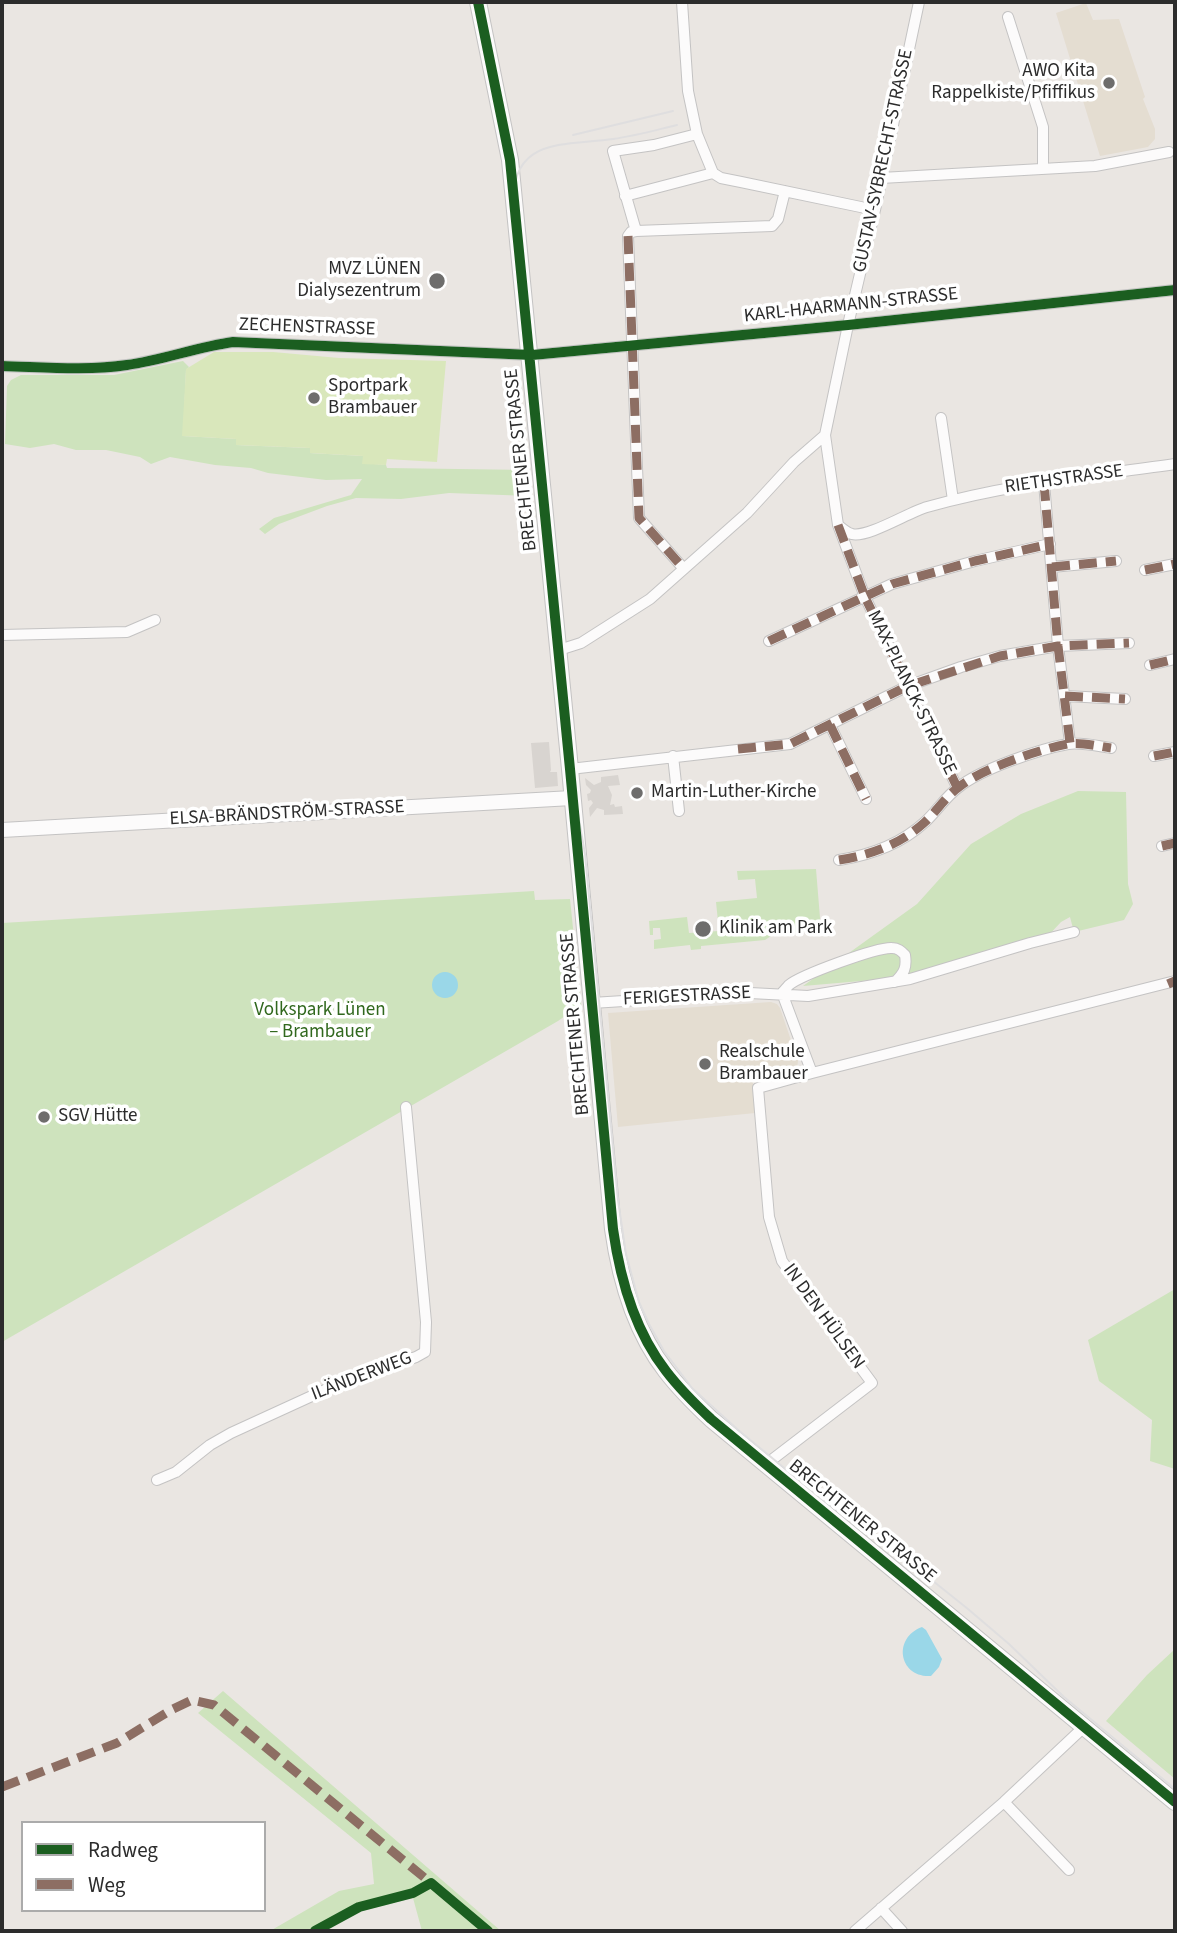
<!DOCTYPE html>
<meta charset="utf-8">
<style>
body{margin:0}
#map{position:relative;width:1177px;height:1933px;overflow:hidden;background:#eae6e2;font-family:"Source Sans 3",sans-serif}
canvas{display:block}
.frame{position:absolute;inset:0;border:4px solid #2c2c2c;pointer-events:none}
.legend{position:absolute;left:21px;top:1821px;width:245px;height:91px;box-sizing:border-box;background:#fff;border:2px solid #ababab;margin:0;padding:9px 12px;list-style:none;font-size:21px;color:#2c2c2c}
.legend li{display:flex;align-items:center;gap:14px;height:35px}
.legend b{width:35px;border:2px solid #ababab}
</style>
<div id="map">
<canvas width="1177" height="1933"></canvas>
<div class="frame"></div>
<ul class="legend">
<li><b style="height:9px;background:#1b5e20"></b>Radweg</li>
<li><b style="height:9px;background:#8d6e63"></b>Weg</li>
</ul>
</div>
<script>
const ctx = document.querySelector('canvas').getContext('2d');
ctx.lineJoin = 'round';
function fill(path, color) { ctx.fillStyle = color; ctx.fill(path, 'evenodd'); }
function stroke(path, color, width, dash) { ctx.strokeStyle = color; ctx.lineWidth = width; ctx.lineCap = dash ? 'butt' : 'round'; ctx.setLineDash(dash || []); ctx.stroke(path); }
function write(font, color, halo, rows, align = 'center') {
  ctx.font = font + ' "Source Sans 3",sans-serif'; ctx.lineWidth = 7; ctx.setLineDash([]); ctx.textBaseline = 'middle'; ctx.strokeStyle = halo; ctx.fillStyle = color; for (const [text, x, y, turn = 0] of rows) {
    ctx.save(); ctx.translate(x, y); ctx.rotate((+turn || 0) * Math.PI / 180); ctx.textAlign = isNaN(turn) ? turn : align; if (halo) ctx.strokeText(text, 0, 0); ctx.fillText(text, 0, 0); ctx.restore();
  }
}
const education = new Path2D(`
 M 1086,3 L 1093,20 L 1119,19 L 1145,97 L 1143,99 L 1155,129 L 1155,139 L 1148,147 L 1100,156 L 1056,13 Z
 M 771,1002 L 777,1004 L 780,1008 L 798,1061 L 797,1068 L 791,1073 L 753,1083 L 755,1113 L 618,1127 L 608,1013 Z`);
const green = new Path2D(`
 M 183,361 L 189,367 L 186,370 L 183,436 L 236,439 L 236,445 L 310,448 L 310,453 L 363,456 L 363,463 L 386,465 L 387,468 L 529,470 L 530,496 L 449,493 L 401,499 L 356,498 L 327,506 L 279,524 L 265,534 L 259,529 L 274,518 L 351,495 L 362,479 L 326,480 L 268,473 L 251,468 L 215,465 L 170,457 L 151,464 L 140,457 L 106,450 L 76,450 L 54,444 L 30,448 L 5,444 L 7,386 L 11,380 L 21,375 L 114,375 Z
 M 1078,791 L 1126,792 L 1128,884 L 1133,904 L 1124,920 L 1074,932 L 1070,917 L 1061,922 L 1047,937 L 908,977 L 803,986 L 917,904 L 971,844 L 1021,814 Z
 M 816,869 L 821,930 L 774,934 L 765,940 L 701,946 L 701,949 L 691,950 L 690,945 L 654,949 L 654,940 L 661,939 L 660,928 L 653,928 L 653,935 L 650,935 L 649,921 L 687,917 L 689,933 L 719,931 L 716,902 L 757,898 L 755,879 L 738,880 L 737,871 Z
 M 534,891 L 535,900 L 570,899 L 581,1005 L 558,1021 L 2,1342 L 2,923 Z
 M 1175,1289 L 1175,1469 L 1150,1461 L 1152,1420 L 1099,1381 L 1088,1340 Z
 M 1175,1649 L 1175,1779 L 1106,1721 L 1147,1675 Z
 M 223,1691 L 501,1931 L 422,1931 L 413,1898 L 354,1913 L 324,1931 L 270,1931 L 339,1891 L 374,1884 L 371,1853 L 198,1713 Z`);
const pitch = new Path2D(`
 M 214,352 L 273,352 L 339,358 L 446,361 L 437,462 L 387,459 L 386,465 L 362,464 L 363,456 L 310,453 L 310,448 L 236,445 L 236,439 L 182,436 L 186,369 Z`);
const plaza = new Path2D(`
 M 549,742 L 551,770 L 550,772 L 557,772 L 558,786 L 535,788 L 531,743 Z
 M 618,775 L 620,785 L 608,786 L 612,795 L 610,805 L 614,804 L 615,807 L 622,806 L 623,814 L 604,815 L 604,810 L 597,808 L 590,817 L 589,808 L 593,803 L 591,800 L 588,801 L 587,794 L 590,793 L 591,790 L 586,785 L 585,778 L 594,785 L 601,782 L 601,777 Z`);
const water = new Path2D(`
 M432 985a13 13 0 1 1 26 0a13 13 0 1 1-26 0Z
 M 922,1627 L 926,1630 L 942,1659 L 939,1667 L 931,1676 C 899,1678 892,1638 922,1627 Z`);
const minor = new Path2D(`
 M 682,2 L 688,91 L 697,134 L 713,173 L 721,178 L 741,182 L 875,210
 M 1008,17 L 1043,127 L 1043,168
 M 881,178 L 1095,166 L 1169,152
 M 625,196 L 713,173
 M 636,231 L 772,226 L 778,219 L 785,191
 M 2,366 C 42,367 87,371 127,365 C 163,360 197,347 233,342 L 532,355 L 848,325 L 1175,290
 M 941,418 L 953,500
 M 825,435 L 838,525 L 865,597 L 957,787
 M 1044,483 L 1058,646 L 1070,743
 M 838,525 C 842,528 847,533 852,534 C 868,538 909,512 927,507 C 1008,484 1092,476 1175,464
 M 1052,567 L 1116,561
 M 684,569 L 639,518 L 628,236 L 631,232 L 636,231 L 613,151 L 654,145 L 697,134
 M 1145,570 L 1175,564
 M 2,635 L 127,632 L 155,620
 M 769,641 L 892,584 L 975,561 L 1050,544
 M 559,650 L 581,643 L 650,599 L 747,513 L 794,462 L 825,435 L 848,325 L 875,210 L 919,2
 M 1150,665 L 1175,659
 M 1065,696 L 1125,699
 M 830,725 L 866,799
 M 673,756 L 679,811
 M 1154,756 L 1175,752
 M 570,769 L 790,744 L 908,686 L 961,667 L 1000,656 L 1058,646 L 1129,643
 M 1162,846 L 1175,843
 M 839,860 C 871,855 901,844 925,822 C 937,811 946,796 959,787 C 981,769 1040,749 1068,744 C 1081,742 1097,746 1111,748
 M 782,993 L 812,1073 L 1175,981
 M 782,993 C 783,992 788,986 789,985 C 801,975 877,947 892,948 C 898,948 901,951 905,955 C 907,968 904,973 895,982
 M 592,1003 L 750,993 L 808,996 L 910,979 L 1030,943 L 1074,932
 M 765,1465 L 872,1383 L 782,1261 L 769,1217 L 758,1088 L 812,1073
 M 157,1480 L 176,1472 L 210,1445 L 231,1433 L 338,1384 L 416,1357 L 425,1352 L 426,1322 L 406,1107
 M 1004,1802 L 1069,1870
 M 881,1908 L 902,1931
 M 855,1931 L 1004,1802 L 1085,1726`);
const tertiary = new Path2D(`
 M 2,830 L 572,798`);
const secondary = new Path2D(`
 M 478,2 L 510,160 L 570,769 L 613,1229 C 620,1279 634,1330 666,1371 C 679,1388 695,1404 711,1419 L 1175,1802`);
const tram = new Path2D(`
 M 677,125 C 656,130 635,136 613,139 C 560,146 509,137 513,211 L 565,739 L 585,854 L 618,1200 L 626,1254 L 639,1302 L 649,1324 L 664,1351 L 692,1388 L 737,1429 L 823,1500 L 903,1557 L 968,1609 L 1009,1644 L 1064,1697 L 1175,1789
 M 573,135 L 673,111`);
const quiet = new Path2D(`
 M 628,236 L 639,518 L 684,569
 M 1044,483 L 1058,646 L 1070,743
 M 838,525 L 865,597 L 957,787
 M 1052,567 L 1116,561
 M 1145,570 L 1175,564
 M 769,641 L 892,584 L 975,561 L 1050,544
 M 1150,665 L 1175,659
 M 1065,696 L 1125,699
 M 830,725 L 866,799
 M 738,749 L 790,744 L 908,686 L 1000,656 L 1058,646 L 1129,643
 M 1154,756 L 1175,752
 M 1162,846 L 1175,843
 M 839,860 C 871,855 901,844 925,822 C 937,811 946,796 959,787 C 981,769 1040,749 1068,744 C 1081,742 1097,746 1111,748
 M 1168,984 L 1175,981
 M 2,1787 L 117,1743 L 171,1710 L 192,1700 L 214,1705 L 431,1883`);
const cycleway = new Path2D(`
 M 478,2 L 510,160 L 570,769 L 613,1229 C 620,1279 634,1330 666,1371 C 679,1388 695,1404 711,1419 L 1175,1802
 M 2,366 C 42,367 87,371 127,365 C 163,360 197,347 233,342 L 532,355 L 848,325 L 1175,290
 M 315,1931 L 359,1907 L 413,1893 L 431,1883 L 488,1931`);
const markers = [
 [1109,83,7,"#6e6d6c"],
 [437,281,9,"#6e6d6c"],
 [314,398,7,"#6e6d6c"],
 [637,793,7,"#6e6d6c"],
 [703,929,9,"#6e6d6c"],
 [705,1064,7,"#6e6d6c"],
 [44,1117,7,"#6e6d6c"]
];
const poiNames = [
 ["AWO Kita",1095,72,"right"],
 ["Rappelkiste/Pfiffikus",1095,94,"right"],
 ["MVZ LÜNEN",421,270,"right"],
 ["Dialysezentrum",421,292,"right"],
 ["Sportpark",328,387],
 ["Brambauer",328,409],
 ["Martin-Luther-Kirche",651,793],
 ["Klinik am Park",719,929],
 ["Realschule",719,1053],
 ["Brambauer",719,1075],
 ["SGV Hütte",58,1117]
];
const streetNames = [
 ["GUSTAV-SYBRECHT-STRASSE",884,161,-78],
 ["KARL-HAARMANN-STRASSE",851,306,-6],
 ["ZECHENSTRASSE",307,328,2],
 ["BRECHTENER STRASSE",522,460,-96],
 ["RIETHSTRASSE",1064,480,-8],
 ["MAX-PLANCK-STRASSE",911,693,64],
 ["ELSA-BRÄNDSTRÖM-STRASSE",287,814,-3],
 ["FERIGESTRASSE",687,997,-3],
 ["BRECHTENER STRASSE",576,1024,-95],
 ["IN DEN HÜLSEN",823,1317,54],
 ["ILÄNDERWEG",362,1377,-21],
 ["BRECHTENER STRASSE",862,1522,39]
];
const parkNames = [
 ["Volkspark Lünen",320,1011],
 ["– Brambauer",320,1033]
];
fill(education, '#e4ddd1');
fill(green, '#cee3bd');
fill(pitch, '#d9e7bb');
fill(plaza, '#d8d4d0');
fill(water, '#9ad7e8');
stroke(minor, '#c4c3c3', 12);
stroke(tertiary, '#c4c3c3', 16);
stroke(secondary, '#c4c3c3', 18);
stroke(minor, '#fcfbfb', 10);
stroke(tertiary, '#fcfbfb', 14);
stroke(secondary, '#fcfbfb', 16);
stroke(tram, '#dfdedf', 2);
stroke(quiet, '#8d6e63', 9, [18, 9]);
stroke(cycleway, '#1b5e20', 10);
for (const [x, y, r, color] of markers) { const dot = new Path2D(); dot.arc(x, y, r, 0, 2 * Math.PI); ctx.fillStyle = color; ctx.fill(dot); stroke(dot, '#fff', 2.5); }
write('19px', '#2c2c2c', '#fff', poiNames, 'left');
write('19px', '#2c2c2c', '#fff', streetNames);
write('19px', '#31681e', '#fff', parkNames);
</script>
